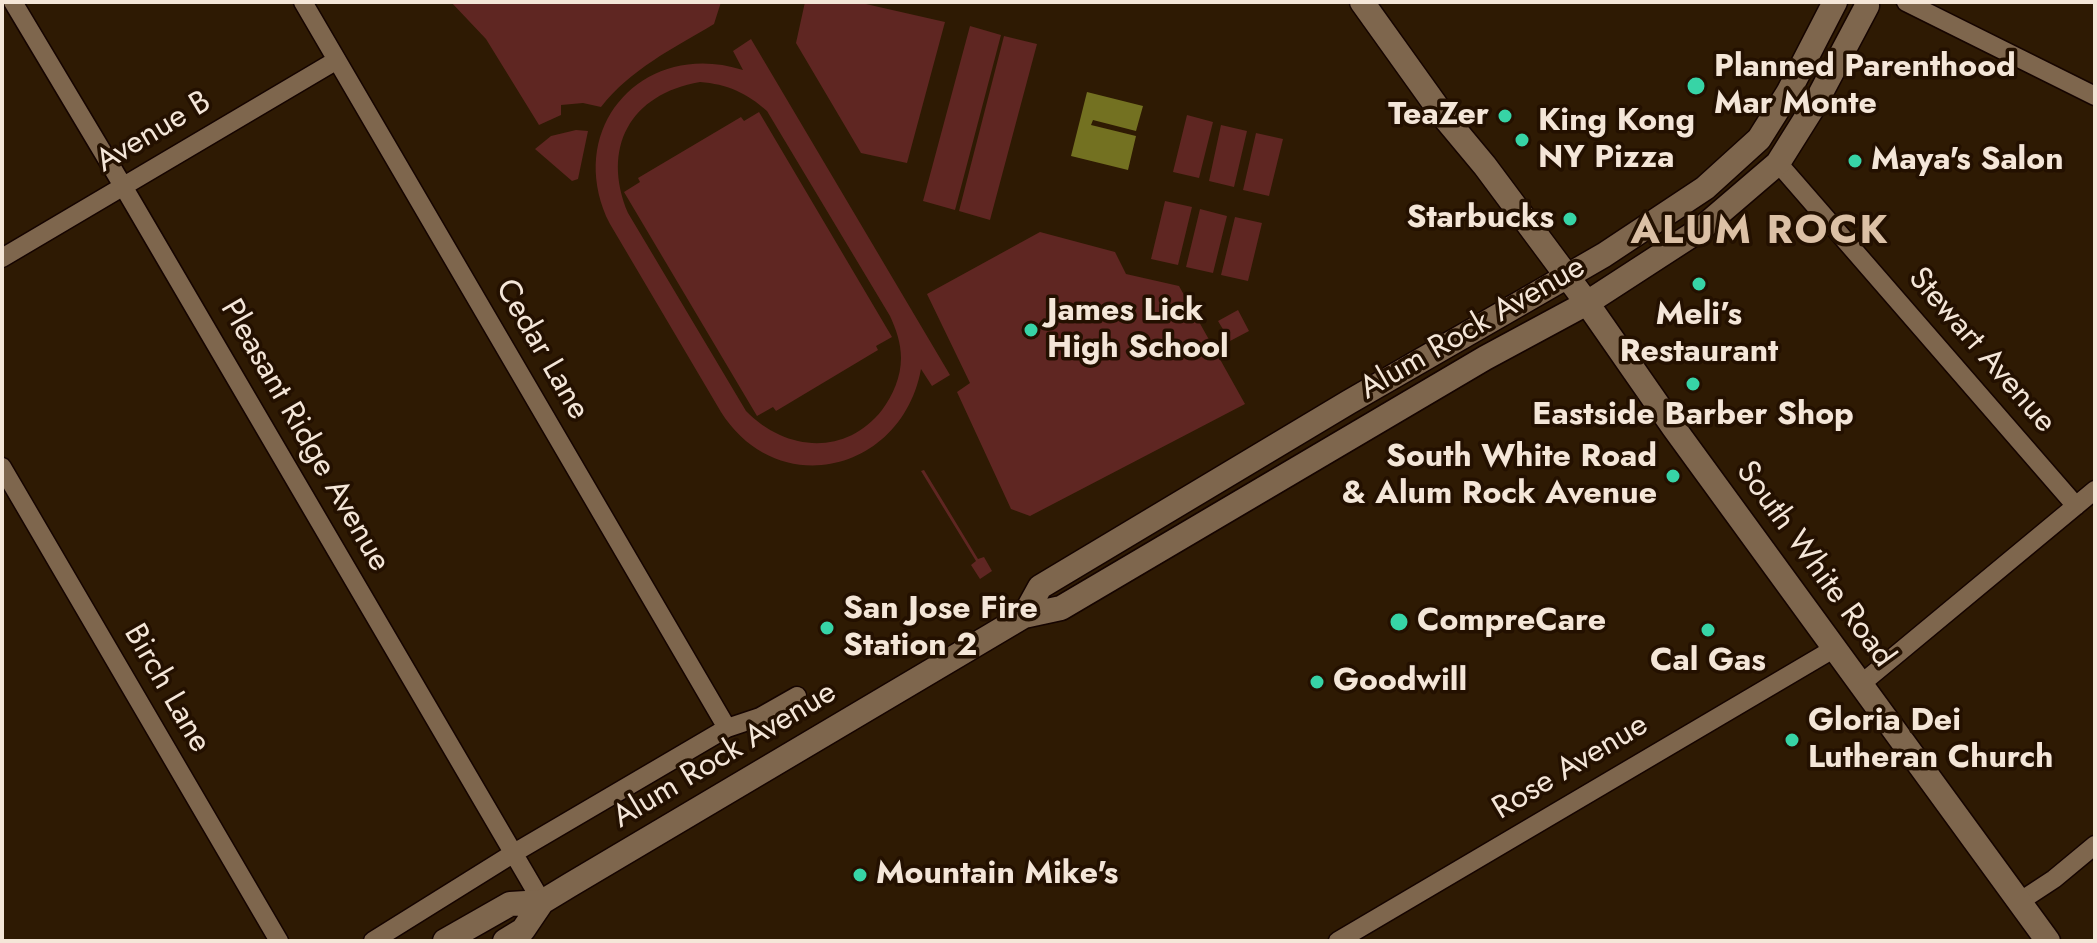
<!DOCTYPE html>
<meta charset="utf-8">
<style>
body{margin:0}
#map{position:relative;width:2097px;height:943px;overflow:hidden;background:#2e1a03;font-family:Jost,sans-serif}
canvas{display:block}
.frame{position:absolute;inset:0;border:4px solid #f4e6d8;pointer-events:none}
</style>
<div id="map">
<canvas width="2097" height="943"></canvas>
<div class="frame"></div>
</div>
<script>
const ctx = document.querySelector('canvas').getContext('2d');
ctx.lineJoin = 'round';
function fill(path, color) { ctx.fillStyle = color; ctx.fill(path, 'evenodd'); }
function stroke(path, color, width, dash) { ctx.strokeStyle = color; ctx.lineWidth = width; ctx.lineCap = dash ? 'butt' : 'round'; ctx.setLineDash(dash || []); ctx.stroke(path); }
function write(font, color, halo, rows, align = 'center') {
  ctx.font = font + ' Jost,sans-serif'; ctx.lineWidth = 7; ctx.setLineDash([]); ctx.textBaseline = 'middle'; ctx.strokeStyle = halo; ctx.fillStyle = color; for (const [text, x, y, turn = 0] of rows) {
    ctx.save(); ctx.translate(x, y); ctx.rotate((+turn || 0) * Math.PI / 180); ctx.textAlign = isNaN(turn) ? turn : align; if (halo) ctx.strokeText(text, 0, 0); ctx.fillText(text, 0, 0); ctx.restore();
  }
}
const green = new Path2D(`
 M 451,2 L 721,2 L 714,24 C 672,49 631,69 601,107 L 583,103 L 561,105 L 561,115 L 539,125 L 486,39 Z
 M 805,2 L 857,2 L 945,22 L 907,163 L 861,153 L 796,43 Z
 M 970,26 L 1001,35 L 955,210 L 923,201 Z
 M 1004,36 L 1037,44 L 990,220 L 959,211 Z
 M 751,39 L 950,375 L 932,386 L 921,369 C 902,472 778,502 721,412 L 610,224 C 562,129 643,38 743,70 L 733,51 ZM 700,82 C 727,84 747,93 767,111 L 890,316 C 896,329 901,343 901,358 C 901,377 893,395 882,410 C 845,457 785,451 746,411 L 628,213 C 601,148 630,94 700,82 Z
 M 759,112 L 892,337 L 876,346 L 878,350 L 776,411 L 773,407 L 757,416 L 624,192 L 640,182 L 638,178 L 741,117 L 744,121 Z
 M 1187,115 L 1213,122 L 1199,178 L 1173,172 Z
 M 1221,125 L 1247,131 L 1234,187 L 1209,181 Z
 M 576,130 L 588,131 L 578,179 L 572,181 L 535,149 L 551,136 Z
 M 1256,133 L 1283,139 L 1269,196 L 1243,190 Z
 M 1165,201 L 1192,207 L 1178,265 L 1151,259 Z
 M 1200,209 L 1227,216 L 1213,273 L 1186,267 Z
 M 1235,217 L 1262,223 L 1248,281 L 1221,275 Z
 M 1040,232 L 1115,252 L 1126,274 L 1179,286 L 1245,404 L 1030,516 L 1011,509 L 957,392 L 970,383 L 927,294 Z
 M 1238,310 L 1249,331 L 1230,341 L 1218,321 Z
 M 924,470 L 978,559 L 984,557 L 992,571 L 980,579 L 971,565 L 976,561 L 921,471 Z`);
const water = new Path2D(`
 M 1087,92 L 1143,106 L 1136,131 L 1093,120 L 1091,125 L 1136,136 L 1128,170 L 1071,156 Z`);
const street = new Path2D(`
 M 13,2 L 123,186 L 542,902
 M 303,2 L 727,728
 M 1906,2 L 2095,96
 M 1778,163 L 2076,506
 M 2,258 L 337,60
 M 2,467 L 279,941
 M 1861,684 L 2095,490
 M 2019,902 L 2054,879 L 2095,845
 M 373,941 L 514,853 L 727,728 L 760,717 L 797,696
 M 1338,941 L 1835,648`);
const secondary = new Path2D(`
 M 1362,2 L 1445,118 L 1485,166 L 1587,303 L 1674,428 L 2048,941
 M 1024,616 L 1040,587 L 1349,402 L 1604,255 L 1705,188 L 1759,139 L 1788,93 L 1835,2
 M 445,941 L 510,904 L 542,902
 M 505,941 L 523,930 L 542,902 L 570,885 L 1024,616 L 1061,608 L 1485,358 L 1587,303 L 1701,229 L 1778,163 L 1815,104 L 1867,6 L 1866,2`);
const markers = [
 [1696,86,10,"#37d4a6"],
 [1505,116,8,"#37d4a6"],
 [1522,140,8,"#37d4a6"],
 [1855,161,8,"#37d4a6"],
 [1570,219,8,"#37d4a6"],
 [1699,284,8,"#37d4a6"],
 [1031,330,8,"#37d4a6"],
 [1693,384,8,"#37d4a6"],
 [1673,476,8,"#37d4a6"],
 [1399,622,10,"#37d4a6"],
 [827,628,8,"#37d4a6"],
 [1708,630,8,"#37d4a6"],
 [1317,682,8,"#37d4a6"],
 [1792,740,8,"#37d4a6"],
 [860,875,8,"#37d4a6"]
];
const poiNames = [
 ["Planned Parenthood",1714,68],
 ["Mar Monte",1714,105],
 ["TeaZer",1489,116,"right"],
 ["King Kong",1538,122],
 ["NY Pizza",1538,159],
 ["Maya's Salon",1871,161],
 ["Starbucks",1554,219,"right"],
 ["James Lick",1047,312],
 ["High School",1047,349],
 ["Meli’s",1699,316,"center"],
 ["Restaurant",1699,353,"center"],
 ["Eastside Barber Shop",1693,416,"center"],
 ["South White Road",1657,458,"right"],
 ["& Alum Rock Avenue",1657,495,"right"],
 ["San Jose Fire",843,610],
 ["Station 2",843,647],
 ["CompreCare",1417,622],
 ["Cal Gas",1708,662,"center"],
 ["Goodwill",1333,682],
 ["Gloria Dei",1808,722],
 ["Lutheran Church",1808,759],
 ["Mountain Mike's",876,875]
];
const streetNames = [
 ["Avenue B",154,133,-31],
 ["Alum Rock Avenue",1473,329,-30],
 ["Cedar Lane",541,350,60],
 ["Stewart Avenue",1981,351,49],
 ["Pleasant Ridge Avenue",304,436,60],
 ["South White Road",1814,565,54],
 ["Birch Lane",166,689,60],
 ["Alum Rock Avenue",725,756,-31],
 ["Rose Avenue",1571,768,-31]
];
const districtNames = [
 ["ALUM ROCK",1760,233]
];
fill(green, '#5f2622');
fill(water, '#737121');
stroke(street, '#150400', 21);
stroke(secondary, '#150400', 27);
stroke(street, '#7e664d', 18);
stroke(secondary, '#7e664d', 24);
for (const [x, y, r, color] of markers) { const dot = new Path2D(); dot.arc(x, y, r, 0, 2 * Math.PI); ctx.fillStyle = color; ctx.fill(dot); stroke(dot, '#231000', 3); }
write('bold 32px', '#f4e6d8', '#231000', poiNames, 'left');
write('32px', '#f4e6d8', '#231000', streetNames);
ctx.letterSpacing = '2px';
write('bold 40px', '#dbc0a5', '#231000', districtNames);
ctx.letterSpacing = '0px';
</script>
